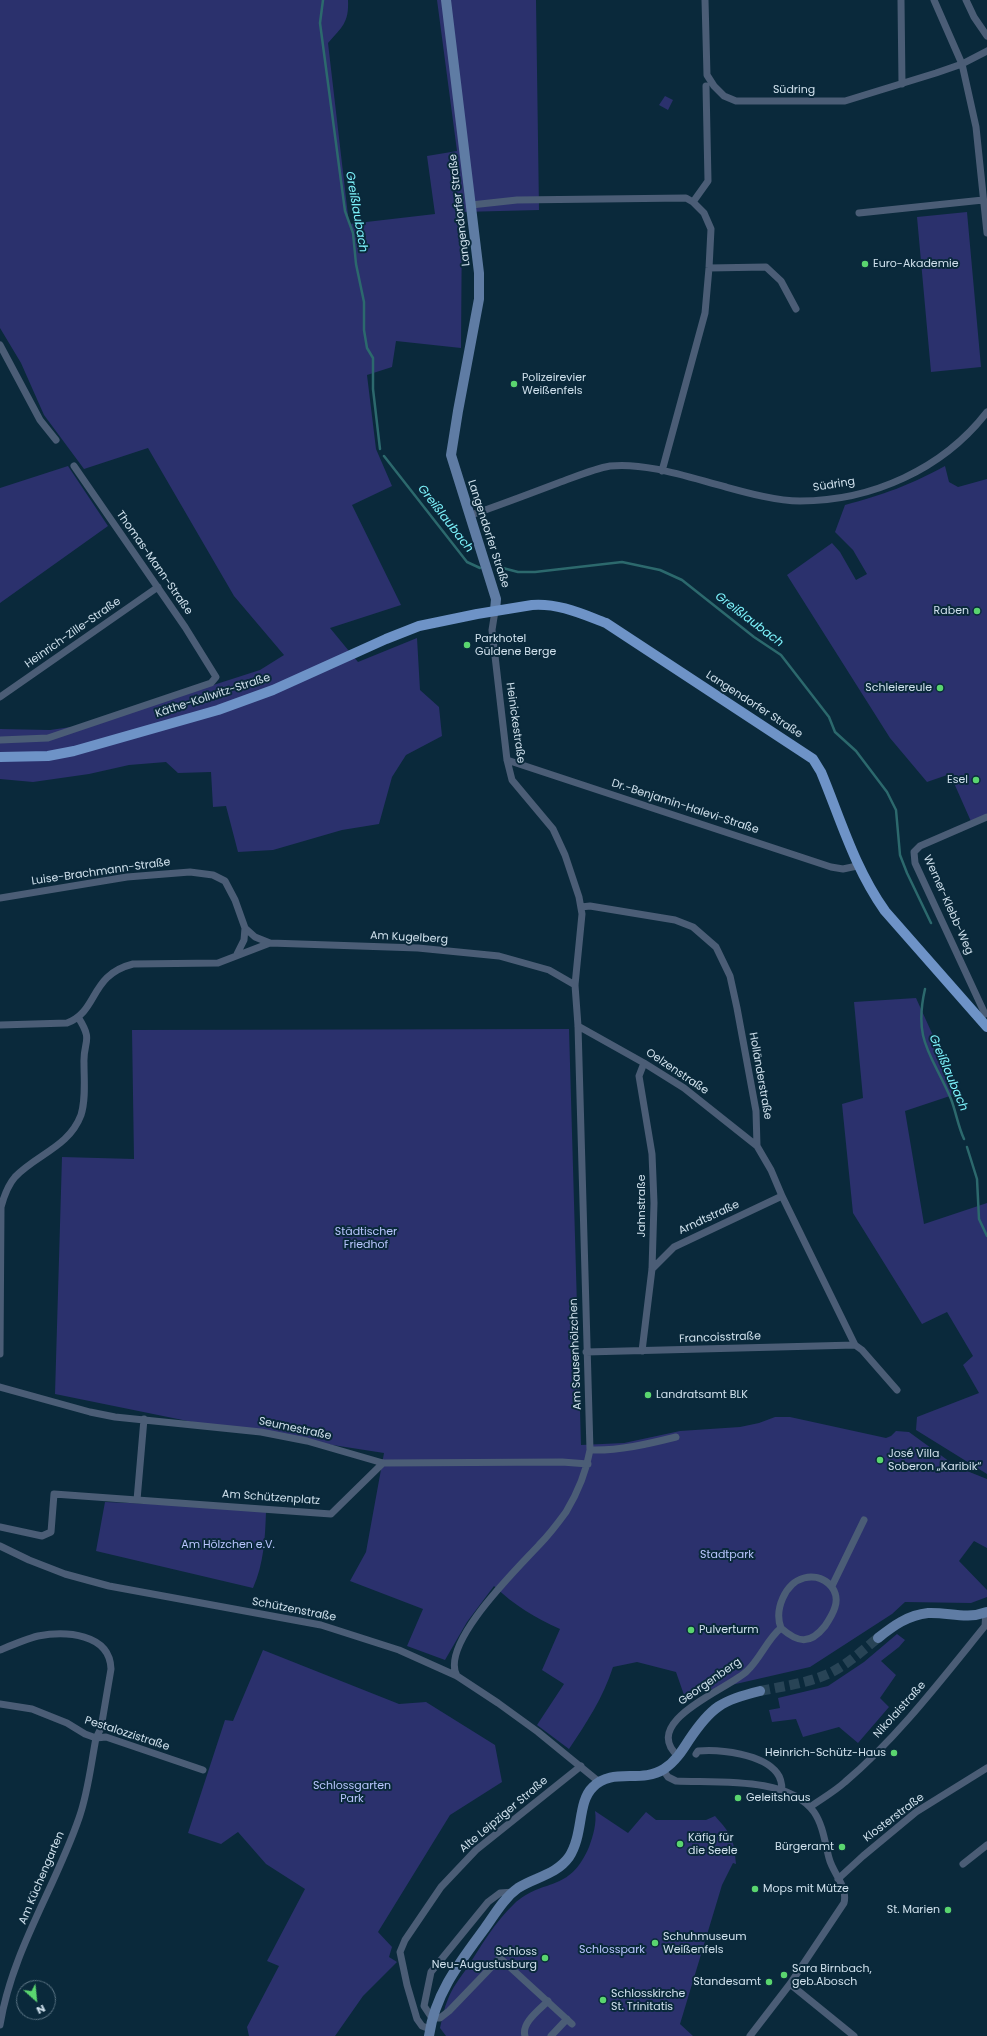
<!DOCTYPE html>
<meta charset="utf-8">
<style>
body{margin:0}
#map{position:relative;width:987px;height:2036px;overflow:hidden;background:#0a293b;font-family:Poppins,sans-serif}
canvas{display:block}
.north{position:absolute;left:16px;top:1980px;width:40px;height:40px;box-sizing:border-box;background:#0a293b;border:1px solid #597282;border-radius:50%;rotate:153deg;font-size:11px;font-weight:700;line-height:16px;text-align:center;color:#cfe0ec}
.north::after{content:'';display:block;margin:auto;width:14px;height:18px;background:#5ad56f;clip-path:polygon(50% 0,100% 100%,50% 72%,0 100%)}
</style>
<div id="map">
<canvas width="987" height="2036"></canvas>
<div class="north">N</div>
</div>
<script>
const ctx = document.querySelector('canvas').getContext('2d');
ctx.lineJoin = 'round';
function fill(path, color) { ctx.fillStyle = color; ctx.fill(path, 'evenodd'); }
function stroke(path, color, width, dash) { ctx.strokeStyle = color; ctx.lineWidth = width; ctx.lineCap = dash ? 'butt' : 'round'; ctx.setLineDash(dash || []); ctx.stroke(path); }
function write(font, color, halo, rows, align = 'center') {
  ctx.font = font + ' Poppins,sans-serif'; ctx.lineWidth = 4; ctx.setLineDash([]); ctx.textBaseline = 'middle'; ctx.strokeStyle = halo; ctx.fillStyle = color; for (const [text, x, y, turn = 0] of rows) {
    ctx.save(); ctx.translate(x, y); ctx.rotate((+turn || 0) * Math.PI / 180); ctx.textAlign = isNaN(turn) ? turn : align; if (halo) ctx.strokeText(text, 0, 0); ctx.fillText(text, 0, 0); ctx.restore();
  }
}
const green = new Path2D(`
 M 0,0 L 348,0 C 349,23 342,27 328,43 L 349,224 L 435,214 L 427,156 L 457,151 L 437,0 L 536,0 L 539,210 L 462,212 L 461,348 L 396,341 L 392,367 L 367,375 L 376,449 L 392,486 L 352,505 L 401,605 L 330,628 L 358,662 L 417,638 L 420,690 L 439,707 L 442,736 L 406,755 L 392,777 L 379,824 L 342,830 L 273,850 L 238,852 L 226,806 L 213,807 L 211,772 L 178,773 L 166,762 L 129,765 L 89,774 L 33,782 L 0,779 L 0,729 L 50,730 L 92,724 L 260,670 L 284,655 L 234,596 L 148,448 L 84,469 L 44,415 L 21,363 L 0,328 Z
 M 665,96 L 673,100 L 668,110 L 659,105 Z
 M 967,212 L 981,367 L 931,372 L 917,217 Z
 M 68,466 L 108,526 L 0,603 L 0,488 Z
 M 945,466 L 949,482 L 958,487 L 987,479 L 987,820 L 973,826 L 950,774 L 927,782 L 890,738 L 787,575 L 832,543 L 840,552 L 856,580 L 867,574 L 853,550 L 835,532 L 845,505 C 883,495 910,485 945,466 Z
 M 916,998 L 959,1093 L 905,1111 L 924,1224 L 987,1203 L 987,1474 L 916,1430 L 917,1417 L 979,1393 L 963,1365 L 973,1356 L 947,1312 L 922,1324 L 853,1213 L 842,1104 L 863,1098 L 854,1002 Z
 M 569,1029 L 581,1445 L 624,1443 L 680,1431 L 740,1427 L 759,1423 L 775,1417 L 790,1417 L 886,1438 L 891,1436 L 896,1431 L 909,1432 L 957,1467 L 987,1479 L 987,1548 L 974,1541 L 959,1561 L 987,1590 L 987,1597 L 971,1603 L 905,1602 L 892,1614 L 810,1667 L 692,1694 L 684,1695 L 676,1672 L 637,1662 L 613,1667 C 603,1698 587,1722 569,1749 L 537,1725 L 564,1684 L 542,1670 L 560,1629 C 535,1618 514,1605 494,1586 L 467,1622 L 445,1660 L 407,1646 L 423,1609 L 350,1581 L 366,1552 L 384,1453 L 217,1427 L 55,1394 L 62,1157 L 134,1159 L 132,1030 Z
 M 105,1502 L 200,1506 L 266,1512 C 265,1539 264,1563 253,1588 L 96,1551 Z
 M 897,1634 L 905,1640 L 899,1647 L 881,1661 L 896,1675 L 880,1698 L 889,1707 L 858,1743 L 839,1727 L 803,1737 L 796,1719 L 772,1722 L 769,1710 L 780,1708 L 778,1698 L 828,1686 L 864,1662 Z
 M 263,1650 L 399,1704 L 426,1702 L 495,1745 L 502,1782 L 450,1815 L 378,1932 L 392,1947 L 389,1957 L 397,1962 L 363,1996 L 335,2036 L 249,2036 L 247,2027 L 279,1966 L 267,1961 L 305,1889 L 266,1864 L 238,1832 L 221,1844 L 188,1833 L 225,1720 L 233,1721 Z
 M 595,1811 L 628,1833 L 646,1812 L 656,1820 L 706,1820 L 715,1816 C 732,1835 734,1839 736,1864 L 733,1863 L 722,1885 L 680,2024 L 693,2036 L 446,2036 L 440,2028 C 442,2019 444,2008 448,1999 C 452,1988 460,1978 467,1968 C 481,1946 495,1922 514,1904 C 543,1877 569,1894 589,1847 C 593,1836 597,1823 595,1811 Z`);
const stream = new Path2D(`
 M 323,0 L 320,23 L 345,211 L 353,233 L 356,264 L 364,302 L 364,330 L 367,348 L 373,358 L 373,389 L 380,449
 M 384,456 L 467,562 L 480,568
 M 499,567 L 518,572 L 535,572 L 622,562 L 660,570 L 682,580 L 754,637 L 781,655 L 829,717 L 835,732 L 856,751 L 887,792 L 896,810 L 900,855 L 907,873 L 931,923
 M 925,989 C 913,1041 932,1054 951,1099 C 956,1112 958,1126 964,1139
 M 967,1147 L 977,1179 L 979,1219 L 987,1236`);
const secondaryTunnel = new Path2D(`
 M 760,1691 C 784,1686 809,1683 830,1673 C 848,1664 863,1650 878,1638`);
const street = new Path2D(`
 M 705,0 L 707,75 L 714,86 L 724,96 L 736,101 L 845,101 L 936,73 L 962,64 L 987,51
 M 901,0 L 902,84
 M 934,0 L 962,64 L 976,127 L 987,233
 M 966,0 L 974,17 L 987,36
 M 693,202 L 708,181 L 706,86
 M 471,205 L 517,200 L 686,198 L 693,202 L 704,213 L 711,229 L 709,268 L 705,313 L 662,471
 M 859,213 L 983,200
 M 709,268 L 766,267 L 781,281 L 796,309
 M 0,345 L 40,420 L 56,440
 M 471,515 C 500,505 529,494 558,483 C 575,477 593,469 610,466 C 646,462 691,478 726,487 C 748,493 777,501 800,501 C 872,501 943,469 987,412
 M 0,697 L 158,587
 M 0,740 L 48,738 L 211,683 L 216,677 L 185,627 L 74,466
 M 507,760 L 831,867 L 843,869 L 857,866
 M 0,898 L 127,877 L 190,872 L 213,875 L 225,881 L 235,900 L 245,928 L 255,937 L 270,943
 M 581,907 L 590,906 L 675,920 L 693,927 L 716,947 L 730,976 L 737,1008 L 756,1111 L 757,1146 L 771,1170 L 782,1196 L 855,1345 L 862,1350 L 897,1390
 M 237,954 L 244,940 L 245,928
 M 979,1017 L 985,1014 L 915,863 L 914,852 L 920,846 L 987,817
 M 0,1025 L 67,1023 C 99,1011 89,975 133,964 L 218,963 L 270,943 L 418,948 L 499,956 L 549,970 L 575,985
 M 578,1026 L 644,1063 L 684,1088 L 757,1146
 M 652,1269 L 674,1247 L 782,1196
 M 642,1351 L 652,1269 L 654,1203 L 652,1154 L 639,1076 L 644,1063
 M 586,1352 L 855,1345
 M 0,1354 L 1,1207 C 4,1196 8,1185 15,1177 C 37,1154 69,1147 81,1115 C 86,1099 84,1080 84,1063 C 83,1040 94,1042 78,1017
 M 0,1387 L 90,1412 L 115,1417 L 261,1432 L 307,1441 L 383,1463 L 562,1462 L 588,1464
 M 590,1450 C 619,1451 648,1444 676,1437
 M 137,1500 L 144,1419
 M 0,1527 L 42,1536 L 51,1532 L 54,1494 L 331,1514 L 383,1463
 M 0,1546 L 29,1560 L 65,1574 L 109,1586 L 321,1625 L 399,1650 L 457,1676 L 498,1703 L 538,1732 L 598,1781
 M 832,1586 L 864,1520
 M 0,1650 C 12,1645 26,1639 38,1636 C 65,1631 110,1633 111,1669 L 101,1728 L 96,1738 C 91,1764 88,1793 79,1818 C 55,1888 12,1951 0,2025
 M 457,1676 C 439,1644 518,1568 539,1545 C 549,1535 558,1523 566,1512 C 578,1492 586,1473 590,1450 L 578,1026 L 575,985 L 582,914 L 579,897 L 565,855 L 553,829 L 512,780 L 507,760 L 492,630 L 495,611
 M 0,1704 L 32,1709 L 67,1723 L 85,1734 L 96,1738 L 106,1737 L 203,1770
 M 696,1754 L 698,1751 C 720,1749 763,1754 777,1773 C 781,1778 782,1785 782,1791
 M 678,1756 C 639,1721 729,1689 747,1671 C 760,1659 768,1638 781,1628 C 798,1643 810,1645 825,1626 C 829,1620 833,1614 835,1607 C 841,1588 822,1573 804,1578 C 785,1583 774,1610 781,1628
 M 663,1770 L 668,1777 L 676,1781 C 716,1783 788,1776 814,1812 C 823,1825 825,1843 829,1858 C 833,1874 848,1886 844,1903 L 790,1984 L 750,2036
 M 810,1807 C 821,1799 834,1792 845,1782 C 897,1738 942,1679 985,1626 L 986,1612
 M 963,1864 L 987,1845
 M 838,1879 L 863,1856 L 916,1812 L 987,1768
 M 514,1892 L 500,1893 L 488,1902 L 431,1972 L 424,2006 L 432,2018 L 440,2018 L 449,2011 L 500,1958 L 572,2024
 M 790,1984 L 854,2036
 M 430,2029 L 422,2026 L 417,2019 L 407,1985 L 400,1952 L 405,1940 L 441,1887 L 476,1850 L 581,1766
 M 525,2036 C 521,2023 539,2010 548,2001
 M 551,2036 L 567,2019`);
const secondary = new Path2D(`
 M 446,0 L 479,273 L 479,299 L 458,411 L 451,455 L 496,599 L 495,611
 M 878,1638 C 893,1626 908,1615 928,1613 C 949,1612 966,1620 987,1612
 M 429,2036 C 435,1993 460,1962 485,1928 C 495,1914 504,1898 518,1888 C 535,1877 556,1875 569,1857 C 584,1834 577,1802 593,1787 C 612,1767 641,1784 664,1769 C 675,1762 682,1751 689,1740 C 711,1707 722,1700 760,1691`);
const primary = new Path2D(`
 M 0,757 L 48,756 L 74,751 L 218,710 L 273,690 L 386,639 L 419,626 L 477,614 L 532,605 C 559,603 582,614 606,623 L 813,759 L 821,772 C 841,820 854,867 885,911 L 987,1027`);
const markers = [
 [865,264,4,"#5ad56f"],
 [514,384,4,"#5ad56f"],
 [977,611,4,"#5ad56f"],
 [467,645,4,"#5ad56f"],
 [940,688,4,"#5ad56f"],
 [976,780,4,"#5ad56f"],
 [648,1395,4,"#5ad56f"],
 [880,1460,4,"#5ad56f"],
 [691,1630,4,"#5ad56f"],
 [894,1753,4,"#5ad56f"],
 [738,1798,4,"#5ad56f"],
 [680,1844,4,"#5ad56f"],
 [842,1847,4,"#5ad56f"],
 [755,1889,4,"#5ad56f"],
 [948,1910,4,"#5ad56f"],
 [655,1943,4,"#5ad56f"],
 [545,1958,4,"#5ad56f"],
 [784,1975,4,"#5ad56f"],
 [769,1982,4,"#5ad56f"],
 [603,2000,4,"#5ad56f"]
];
const streetNames = [
 ["Südring",794,90],
 ["Langendorfer Straße",460,210,-97],
 ["Südring",834,485,-9],
 ["Langendorfer Straße",488,534,72],
 ["Thomas-Mann-Straße",154,563,55],
 ["Heinrich-Zille-Straße",73,633,-35],
 ["Käthe-Kollwitz-Straße",213,696,-18],
 ["Langendorfer Straße",754,705,33],
 ["Heinickestraße",515,723,82],
 ["Dr.-Benjamin-Halevi-Straße",685,807,18],
 ["Luise-Brachmann-Straße",101,872,-8],
 ["Werner-Klebb-Weg",948,905,66],
 ["Am Kugelberg",409,938,3],
 ["Oelzenstraße",677,1072,34],
 ["Holländerstraße",760,1076,80],
 ["Jahnstraße",642,1206,-90],
 ["Arndtstraße",709,1218,-25],
 ["Francoisstraße",720,1338,-2],
 ["Am Sausenhölzchen",576,1354,-92],
 ["Seumestraße",295,1429,12],
 ["Am Schützenplatz",271,1498,4],
 ["Schützenstraße",294,1610,11],
 ["Georgenberg",710,1682,-35],
 ["Nikolaistraße",900,1710,-48],
 ["Pestalozzistraße",127,1734,18],
 ["Alte Leipziger Straße",504,1815,-40],
 ["Klosterstraße",894,1818,-37],
 ["Am Küchengarten",42,1878,-67]
];
const poiNames = [
 ["Euro-Akademie",873,264],
 ["Polizeirevier",522,378],
 ["Weißenfels",522,391],
 ["Raben",969,611,"right"],
 ["Parkhotel",475,639],
 ["Güldene Berge",475,652],
 ["Schleiereule",932,688,"right"],
 ["Esel",968,780,"right"],
 ["Landratsamt BLK",656,1395],
 ["José Villa",888,1454],
 ["Soberon „Karibik“",888,1467],
 ["Pulverturm",699,1630],
 ["Heinrich-Schütz-Haus",886,1753,"right"],
 ["Geleitshaus",746,1798],
 ["Käfig für",688,1838],
 ["die Seele",688,1851],
 ["Bürgeramt",834,1847,"right"],
 ["Mops mit Mütze",763,1889],
 ["St. Marien",940,1910,"right"],
 ["Schuhmuseum",663,1937],
 ["Weißenfels",663,1950],
 ["Schloss",537,1952,"right"],
 ["Neu-Augustusburg",537,1965,"right"],
 ["Sara Birnbach,",792,1969],
 ["geb.Abosch",792,1982],
 ["Standesamt",761,1982,"right"],
 ["Schlosskirche",611,1994],
 ["St. Trinitatis",611,2007]
];
const parkNames = [
 ["Städtischer",366,1232],
 ["Friedhof",366,1245],
 ["Am Hölzchen e.V.",228,1545],
 ["Stadtpark",727,1555],
 ["Schlossgarten",352,1786],
 ["Park",352,1799],
 ["Schlosspark",612,1950]
];
const waterNames = [
 ["Greißlaubach",356,212,80],
 ["Greißlaubach",445,519,52],
 ["Greißlaubach",749,620,37],
 ["Greißlaubach",948,1073,67]
];
fill(green, '#2b316d');
stroke(stream, '#2c696d', 2.5);
stroke(secondaryTunnel, '#284456', 10, [10, 5]);
stroke(street, '#4b5d76', 7);
stroke(secondary, '#5f7ca4', 10);
stroke(primary, '#6e93c7', 10);
for (const [x, y, r, color] of markers) { const dot = new Path2D(); dot.arc(x, y, r, 0, 2 * Math.PI); ctx.fillStyle = color; ctx.fill(dot); stroke(dot, '#0a293b', 1.5); }
write('11px', '#cfe0ec', '#0a293b', streetNames);
write('11px', '#cfe0ec', '#0a293b', poiNames, 'left');
write('11px', '#b9c6fe', '#0a293b', parkNames);
write('italic 12px', '#7df3fc', '#0a293b', waterNames);
</script>
